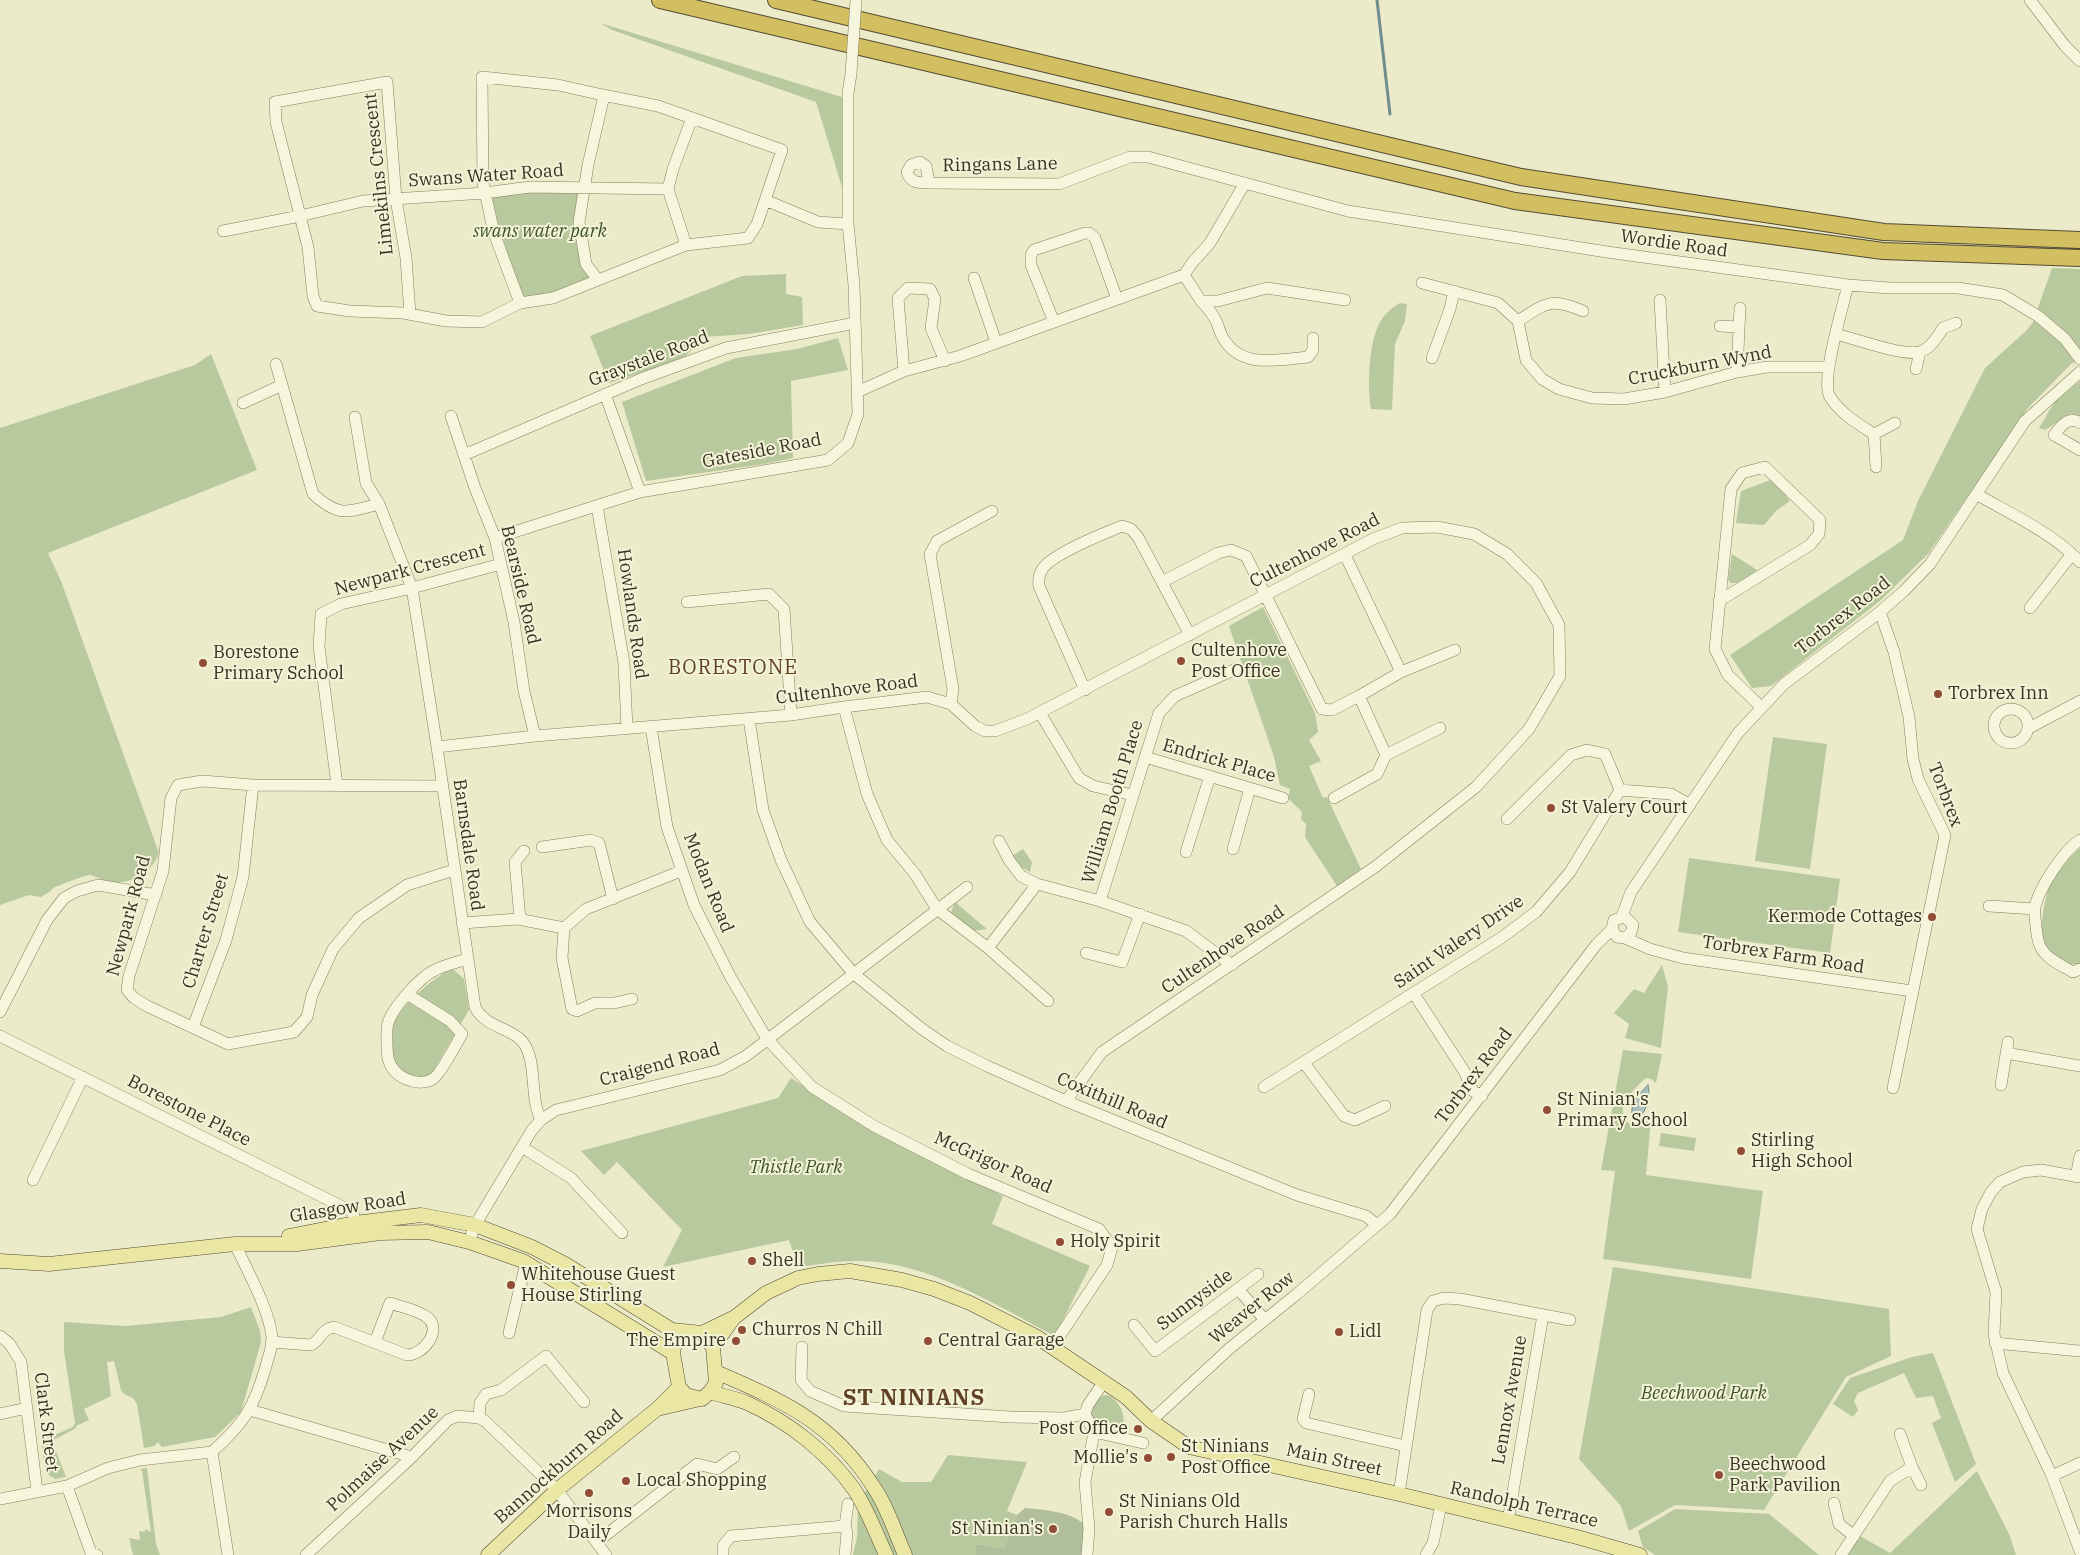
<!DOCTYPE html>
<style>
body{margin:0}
canvas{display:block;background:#ebeac9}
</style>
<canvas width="2080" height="1555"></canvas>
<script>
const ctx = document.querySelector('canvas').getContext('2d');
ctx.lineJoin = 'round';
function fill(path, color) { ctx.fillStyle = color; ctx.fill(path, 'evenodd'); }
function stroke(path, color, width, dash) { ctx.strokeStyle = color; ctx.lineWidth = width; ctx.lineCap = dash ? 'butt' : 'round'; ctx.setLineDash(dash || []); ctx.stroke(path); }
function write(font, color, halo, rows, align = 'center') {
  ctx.font = font + ' "IBM Plex Serif",serif'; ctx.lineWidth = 4; ctx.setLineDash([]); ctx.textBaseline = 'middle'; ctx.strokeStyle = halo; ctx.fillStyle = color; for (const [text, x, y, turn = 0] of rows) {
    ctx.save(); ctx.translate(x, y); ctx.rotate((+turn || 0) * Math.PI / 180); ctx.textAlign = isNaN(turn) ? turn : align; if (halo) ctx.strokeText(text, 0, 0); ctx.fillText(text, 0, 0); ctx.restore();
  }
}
const green = new Path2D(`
 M 600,23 L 842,97 L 842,187 L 816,102 L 612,30 Z
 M 535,190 L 581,191 L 576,221 L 592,279 L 557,293 L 522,299 L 489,195 Z
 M 2052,268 L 2080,269 L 2080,359 L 2071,364 L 2028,408 L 1928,554 L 1881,600 L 1771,686 L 1752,688 L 1730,655 L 1903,540 L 1918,501 L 1985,368 L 2027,330 L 2033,322 Z
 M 786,274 L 786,294 L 802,297 L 803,325 L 749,334 L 704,337 L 683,359 L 609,383 L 590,336 L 742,276 Z
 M 1400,303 L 1407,304 L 1405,321 L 1395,344 L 1392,410 L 1371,409 C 1367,384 1368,334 1385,315 C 1389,310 1395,306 1400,303 Z
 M 838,338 L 848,370 L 791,381 L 793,458 L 764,464 L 646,481 L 622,402 L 736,358 L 797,349 Z
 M 211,354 L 257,470 L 48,553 L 61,581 L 159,853 C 152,873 130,885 109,882 C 103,881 96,876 90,875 C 85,875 60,885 53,888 L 52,890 L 41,897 L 29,895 L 0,905 L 0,428 L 195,365 Z
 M 2080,381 L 2080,418 L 2071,413 L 2045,430 L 2039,428 L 2054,403 Z
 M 1773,479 L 1790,501 L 1776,511 L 1764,525 L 1736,523 L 1741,491 Z
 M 1732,554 L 1757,570 C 1749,576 1742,584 1731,583 L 1728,580 Z
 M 1263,607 L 1315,713 L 1318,732 L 1309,740 L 1321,761 L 1309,766 L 1323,798 L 1327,797 L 1361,869 L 1337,886 L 1305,837 L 1306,824 L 1301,819 L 1302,812 L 1288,798 L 1290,789 L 1280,785 L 1274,757 L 1229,626 Z
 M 1773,737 L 1827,744 L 1810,869 L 1755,861 Z
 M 2080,848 L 2080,964 L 2064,964 C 2057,958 2047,950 2043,941 C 2039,930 2045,896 2050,884 C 2056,871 2070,857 2080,848 Z
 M 1023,849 L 1032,862 L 1030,872 L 1018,865 L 1012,856 Z
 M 1689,858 L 1840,879 L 1830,953 L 1678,932 Z
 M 955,902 L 987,929 L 971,931 L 950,915 Z
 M 1662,965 L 1668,986 L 1661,1048 L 1625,1038 L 1629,1024 L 1614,1013 L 1634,989 L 1644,993 Z
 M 448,970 L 454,970 L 464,979 L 469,1010 L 430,1076 C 426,1077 419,1079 415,1078 C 390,1071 385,1037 397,1017 C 410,997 429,983 448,970 Z
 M 1623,1050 L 1662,1054 L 1656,1083 L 1651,1079 L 1646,1078 C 1640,1083 1625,1098 1623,1105 C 1621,1114 1627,1127 1637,1126 C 1642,1125 1647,1121 1651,1118 L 1646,1175 L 1763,1191 L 1751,1279 L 1603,1259 L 1615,1171 L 1601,1170 Z
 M 791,1078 L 874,1132 L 1003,1196 L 992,1224 L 1090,1266 L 1055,1336 C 995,1305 925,1259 854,1261 C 836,1261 816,1265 798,1267 L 789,1240 L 663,1267 L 682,1230 L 617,1162 L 604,1175 L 581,1151 L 778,1098 Z
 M 1661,1133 L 1696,1138 L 1694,1151 L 1659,1146 Z
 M 1613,1267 L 1889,1309 L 1891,1356 L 1846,1377 L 1764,1510 L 1675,1505 L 1629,1531 L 1621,1506 L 1579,1459 Z
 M 251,1307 L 260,1331 L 261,1342 L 241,1412 L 215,1437 L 162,1447 L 158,1442 L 154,1446 L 144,1448 L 137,1404 L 133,1398 L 124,1394 L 121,1390 L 114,1361 L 107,1362 L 111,1396 L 84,1409 L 89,1420 L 76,1426 L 76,1428 L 52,1441 L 66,1477 L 55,1479 L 46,1473 L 41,1441 L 73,1427 L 75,1423 L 64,1351 L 64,1322 L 126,1326 L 221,1317 Z
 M 1933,1353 L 1976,1464 L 1955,1482 L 1932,1423 L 1941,1418 L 1933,1396 L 1916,1398 L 1904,1373 L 1858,1393 L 1854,1401 L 1858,1410 L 1853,1417 L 1833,1404 L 1850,1378 L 1912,1357 Z
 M 1107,1395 C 1120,1400 1124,1413 1124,1426 L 1103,1421 L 1100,1428 L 1090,1415 C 1091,1404 1095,1396 1107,1395 Z
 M 948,1455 L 1027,1462 L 1007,1511 L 1017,1515 L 1004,1548 L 977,1544 L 976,1555 L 853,1555 L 857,1537 L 858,1504 L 879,1469 L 902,1482 L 931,1482 Z
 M 147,1468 L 156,1544 L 160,1555 L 133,1555 L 129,1538 L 140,1540 L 139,1531 L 145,1532 L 145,1529 L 151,1532 L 142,1471 L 140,1469 Z
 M 1977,1471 L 2009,1534 L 2016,1555 L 1848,1555 L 1860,1536 L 1890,1553 Z
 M 1675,1509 L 1769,1514 L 1819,1555 L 1655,1555 L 1643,1547 L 1638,1531 Z`);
const cemetery = new Path2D(`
 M 1025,1508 C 1044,1510 1069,1511 1084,1524 L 1082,1555 L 976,1555 L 976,1544 L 1004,1548 L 1017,1515 Z`);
const water = new Path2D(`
 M 1648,1085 C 1651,1097 1647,1112 1637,1119 L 1632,1116 C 1630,1103 1639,1094 1648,1085 Z`);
const stream = new Path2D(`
 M 1377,0 L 1390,114`);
const minor = new Path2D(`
 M 2030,0 L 2065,46 L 2080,61
 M 603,95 L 658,106 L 692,118
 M 692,118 L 782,150 L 757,224 L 748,238 L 686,245 L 668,189 L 673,169 Z
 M 929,183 L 926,166 L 920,162 L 911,165 L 907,172 C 910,183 919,183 929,183 L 1059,184 L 1130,157 L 1148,157 L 1348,211 L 1607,252 L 1848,285 L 1890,288 L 1958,288 L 2003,295 L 2038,316 L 2065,339 L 2080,359
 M 1245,183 L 1210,243 L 1192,263 L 1184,275 L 1201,301 L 1218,301 L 1267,288 L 1345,300
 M 765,200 L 818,222 L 848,224
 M 223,231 L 300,216 L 363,201 L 485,193 L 530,187 L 668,189
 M 974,278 L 996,342
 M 1422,283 L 1498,303 L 1518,321 L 1526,360 L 1542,379 L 1559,389 L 1592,398 L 1624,399 L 1665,392 L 1737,372 L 1767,367 L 1828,367
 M 1848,285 C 1843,306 1820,381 1830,397 C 1841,414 1858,424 1874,434 L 1876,467
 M 1660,300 L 1665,392
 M 1201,301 C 1208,308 1213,314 1217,323 C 1219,328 1220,333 1223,338 C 1241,369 1277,360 1308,357 L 1313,350 L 1313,338
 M 520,303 L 494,233 L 483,183 L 482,77 L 558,85 L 603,95 L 603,100 L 588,165 L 579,222 L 586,264 L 598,280
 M 410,314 L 406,258 L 396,199 L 387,82 L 275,102 L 276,122 L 308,247 L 313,296 L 317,306 L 350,311 L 403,313 L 446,321 L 482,322 L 520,303 L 553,298 L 686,245
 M 1518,321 C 1546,303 1550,297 1583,311
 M 1054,322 L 1031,265 L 1031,255 L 1034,250 L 1085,233 L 1089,233 L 1095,238 L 1117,299
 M 1720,326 L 1739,327
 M 1836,334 C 1855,339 1902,356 1919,352 C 1930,350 1938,336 1943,328 L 1956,323
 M 1432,358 L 1450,309 L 1454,291
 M 276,364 L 313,494 C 340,518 346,512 379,504
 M 1916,369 L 1920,352
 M 904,371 L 898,298 L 908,288 L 930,289 L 935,299 L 931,328 L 945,361
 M 1737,372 L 1740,308
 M 857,392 L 904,371 L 960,356 L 1184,275
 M 605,394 L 640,492
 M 243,403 L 282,385
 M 451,416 L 475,488 L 495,538 L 514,622 L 524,691 L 535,736
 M 355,417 L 366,483 L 379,504 L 412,588 L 437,747 L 475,1007 C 485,1027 511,1028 522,1041 C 538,1060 529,1097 541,1120
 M 2080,423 C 2069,415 2060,427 2054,435 L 2080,450
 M 1874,434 L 1895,423
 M 464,455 L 641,379 L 726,348 L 855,323
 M 1978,495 C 2011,514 2054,534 2080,562
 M 597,506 L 624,663 L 627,729
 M 495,538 L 640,492 L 828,460 L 848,443 L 858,414 L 854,285 L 848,224 L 848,93 L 851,74
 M 1345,555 L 1401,672
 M 1162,582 L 1218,553 L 1231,550 L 1246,556 L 1322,709 L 1332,710 L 1359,696
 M 1719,601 L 1810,545 L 1819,534 L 1820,520 L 1765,467 L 1742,473 L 1731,489 L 1715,649 L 1728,675 L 1761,707
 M 687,602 L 769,594 L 784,609 L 791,715
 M 2030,608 L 2072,554
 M 1880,612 L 1894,652 L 1909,717 L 1913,759 L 1918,779 L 1945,835 L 1893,1088
 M 1085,690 L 1039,586 C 1038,580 1039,574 1043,568 C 1054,553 1103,534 1122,526 L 1131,529 L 1138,537 L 1190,635
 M 951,704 L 953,689 L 930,554 L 937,541 L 992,511
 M 844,707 L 867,794 L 887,840 L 915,874 L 937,909 L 988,948 L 1048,1001
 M1994 726a17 17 0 1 1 34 0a17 17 0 1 1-34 0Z
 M 1040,713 L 1079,778 L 1093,786 L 1133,795
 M 749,719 L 763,810 L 781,860 L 810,922 L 854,974 L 922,1029 L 947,1046 L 987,1066 L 1066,1101 L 1297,1195 L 1366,1216 L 1376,1224
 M 651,727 L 667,827 L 694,905 L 731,978 L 767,1039 L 812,1087 L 874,1126 L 968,1174 L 1099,1229 L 1112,1247 L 1107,1265 L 1053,1346
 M 2029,728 L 2080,701
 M 437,747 L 535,736 L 791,715 L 844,707 L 927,697 L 951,704 L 975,726 L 985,731 L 995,731 L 1027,719 L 1373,539 L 1402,528 L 1437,527 L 1474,534 L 1507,554 L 1536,583 L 1559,625 L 1560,676 L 1529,729 L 1476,787 L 1375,867 L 1102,1052 L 1066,1101
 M 1386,755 L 1359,696 L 1401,672 L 1455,650
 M 1145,757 L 1283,798
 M 337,785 L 319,647 L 321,614 L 341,604 L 412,588 L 501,564
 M 442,786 L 253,785 L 202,781 L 178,785 L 171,798 L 163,871 L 129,976 L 127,990 L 134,998 L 147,1006 L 228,1044 L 294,1032 L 307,1017 L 312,995 L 333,949 L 359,918 L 407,885 L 454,870
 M 1334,798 L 1377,774 L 1386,755 L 1440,728
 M 1507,819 L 1571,755 L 1587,750 L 1605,754 L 1620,790
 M 2080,840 C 2064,850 2039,888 2035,907 C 2034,913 2037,941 2040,946 C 2046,959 2061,965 2073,972 L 2080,969
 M 999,841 L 1009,860 L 1021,876 L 1037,884 L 1100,901 L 1186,931 L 1232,965
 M 542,847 L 591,840 L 599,843 L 613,899
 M 1233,849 L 1250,788
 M 1186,852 L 1210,776
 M 1100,901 L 1159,713 L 1175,696 L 1236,669
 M 1989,906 L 2035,909
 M 1622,916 L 1631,892 L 1738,733 L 1784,684 L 1880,612 L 1904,591 L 1930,564 L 2025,421 L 2080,372
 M 520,919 L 515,862 L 524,851
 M 462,923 L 518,919 L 564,928 L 586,909 L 681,871
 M 564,928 L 562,958 L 572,1009 L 577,1011 L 595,1003 L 614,1003 L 632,999
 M 1625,938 L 1650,949 L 1683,958 L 1912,991
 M 988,948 L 1037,884
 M 1086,953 L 1122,962 L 1140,914
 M 407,994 L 450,1021 L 462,1034 C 457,1043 440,1075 433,1079 C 417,1088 392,1077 388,1058 C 387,1051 386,1029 388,1023 C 393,1007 420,977 435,970 C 445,965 457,962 468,959
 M 1414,994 L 1464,1071 L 1473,1091 L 1482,1096
 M 0,1012 L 47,920 L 64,898 L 77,891 L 98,885 L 156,895
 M 193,1027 L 226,940 L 243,877 L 253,785
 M 0,1036 L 353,1212 L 355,1223 L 362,1226
 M 2006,1053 L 2080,1066
 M 1304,1063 L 1344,1116 L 1355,1120 L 1385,1106
 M 2001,1085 L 2008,1042
 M 1264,1087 L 1501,938 L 1536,912 L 1570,872 L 1620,790 L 1671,794 L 1690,805
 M 522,1147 L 571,1178 L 622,1233
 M 2076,1177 L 2080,1156
 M 2080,1177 L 2041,1170 L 2023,1172 L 2000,1182 L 1991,1192 L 1982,1209 L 1977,1229 L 1996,1292 L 1994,1334 L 2003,1373 L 2052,1476 L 2080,1551
 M 33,1180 L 83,1077
 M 469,1242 L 475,1225 L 532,1130 L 541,1120 L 556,1110 L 720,1070 L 746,1056 L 967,887
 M 1238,1289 L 1265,1320
 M 1134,1325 L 1155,1351 L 1258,1274
 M 509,1333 L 526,1263
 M 0,1336 L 9,1343 L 21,1362 L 37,1491
 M 271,1342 L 311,1345 C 321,1340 321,1329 334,1327 L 407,1355 C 424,1355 442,1330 428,1318 C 419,1310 401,1307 390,1303 L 375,1342
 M 1995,1343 L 2080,1351
 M 802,1347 L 801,1380 L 810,1391 L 844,1406 L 1010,1417 L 1064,1418 L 1085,1414
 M 1309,1394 L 1303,1419 L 1306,1423 L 1406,1446
 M 250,1410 L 412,1457
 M 0,1414 L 27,1408
 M 479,1418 L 480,1403 L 486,1394 L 501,1390 L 546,1356 L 584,1402
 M 1151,1421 L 1230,1348 L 1297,1294 L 1390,1214 L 1596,945 L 1612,929 L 1614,920 L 1625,917 L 1633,925 L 1631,933 L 1625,938 L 1617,937 L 1612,929
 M 1094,1432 L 1143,1443
 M 1900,1434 L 1912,1467 L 1921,1485
 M 212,1452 C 244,1423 254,1408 266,1366 C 268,1357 273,1347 272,1337 C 269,1309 247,1270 235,1244
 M 212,1452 L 228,1555
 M 2052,1476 L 2080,1463
 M 67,1486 L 91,1553 L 97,1555
 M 1399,1494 L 1427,1310 L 1433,1301 L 1444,1298 L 1460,1299 L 1570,1320
 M 0,1499 L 67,1486 L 108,1468 L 140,1460 L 212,1452
 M 1834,1503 L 1839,1524 L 1854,1536
 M 1508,1521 L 1543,1315
 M 597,1542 L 697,1464 L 717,1469 L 734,1457
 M 306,1555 L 412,1457 L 448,1420 L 457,1416 L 479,1418 L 485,1421 L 557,1490 L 606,1555
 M 723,1555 L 723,1546 L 731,1536 L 845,1526
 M 845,1555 L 847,1533 L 845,1526 L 848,1504
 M 1087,1555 L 1089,1529 L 1085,1482 L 1094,1432 L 1085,1414 L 1088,1405 L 1103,1383
 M 1426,1555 L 1433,1543 L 1441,1505
 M 1841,1555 L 1890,1481 L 1912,1467`);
const major = new Path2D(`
 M 289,1236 L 355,1223 L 421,1215 L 475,1225 L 532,1247 L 565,1264 L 672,1330 L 702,1333 L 713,1347 L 716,1383 L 710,1392 L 702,1399 L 686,1395 L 679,1387 L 673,1353 L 675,1342 L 687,1332
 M 0,1261 L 49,1264 L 235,1244 L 297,1244 L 380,1233 L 428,1232 L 469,1242 L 523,1261 L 673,1353
 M 702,1333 L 735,1317 L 766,1293 L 798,1278 L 818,1274 L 850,1271 L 902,1280 L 934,1289 L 970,1303 L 1037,1337 L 1126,1397 L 1151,1421 L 1189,1447 L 1399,1494 L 1577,1537 L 1640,1555
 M 713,1347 L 733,1319
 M 716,1372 C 783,1401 832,1422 873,1486 C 887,1506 895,1532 905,1555
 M 710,1392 C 722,1396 736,1398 747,1403 C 789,1422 827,1452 854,1489 C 867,1509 876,1533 886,1555
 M 657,1409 L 700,1399
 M 488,1555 L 557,1490 L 657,1409 L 679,1387`);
const highway = new Path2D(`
 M 660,0 L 1515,201 L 1883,251 L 2080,258
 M 776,0 L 1521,177 L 1884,232 L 2080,240`);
const minorBridge = new Path2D(`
 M 851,74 L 856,0`);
const markers = [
 [1181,661,5,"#904c34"],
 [203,663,5,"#904c34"],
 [1938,694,5,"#904c34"],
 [1551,808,5,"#904c34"],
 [1932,917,5,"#904c34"],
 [1547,1110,5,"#904c34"],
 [1741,1151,5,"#904c34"],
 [1060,1242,5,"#904c34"],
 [752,1261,5,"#904c34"],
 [511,1285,5,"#904c34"],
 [742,1330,5,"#904c34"],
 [1339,1332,5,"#904c34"],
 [736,1341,5,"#904c34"],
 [928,1341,5,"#904c34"],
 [1138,1429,5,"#904c34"],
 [1171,1457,5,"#904c34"],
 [1148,1458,5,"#904c34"],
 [1719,1475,5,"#904c34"],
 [626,1481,5,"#904c34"],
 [589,1493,5,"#904c34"],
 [1109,1512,5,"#904c34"],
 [1053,1529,5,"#904c34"]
];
const streetNames = [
 ["Ringans Lane",1000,165,-1],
 ["Limekilns Crescent",379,174,-96],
 ["Swans Water Road",486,176,-4],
 ["Wordie Road",1674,244,8],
 ["Graystale Road",649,359,-21],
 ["Cruckburn Wynd",1700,366,-11],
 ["Gateside Road",762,451,-11],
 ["Cultenhove Road",1315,551,-27],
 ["Newpark Crescent",410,570,-15],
 ["Bearside Road",520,585,77],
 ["Howlands Road",632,614,82],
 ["Torbrex Road",1843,616,-38],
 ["Cultenhove Road",847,690,-7],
 ["Endrick Place",1219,761,16],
 ["Torbrex",1945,795,69],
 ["William Booth Place",1113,802,-73],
 ["Barnsdale Road",468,845,82],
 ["Modan Road",708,883,68],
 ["Newpark Road",129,916,-75],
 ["Charter Street",206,931,-73],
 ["Saint Valery Drive",1459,942,-34],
 ["Cultenhove Road",1223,950,-34],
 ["Torbrex Farm Road",1783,955,9],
 ["Craigend Road",660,1065,-15],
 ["Torbrex Road",1474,1076,-53],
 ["Coxithill Road",1112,1101,23],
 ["Borestone Place",189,1111,27],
 ["McGrigor Road",993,1163,24],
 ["Glasgow Road",348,1208,-9],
 ["Sunnyside",1195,1300,-37],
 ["Weaver Row",1252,1308,-39],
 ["Lennox Avenue",1510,1400,-80],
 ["Clark Street",46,1422,83],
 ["Polmaise Avenue",383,1459,-43],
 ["Main Street",1334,1460,12],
 ["Bannockburn Road",559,1467,-41],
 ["Randolph Terrace",1524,1505,13]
];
const parkNames = [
 ["swans water park",540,232],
 ["Thistle Park",796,1168],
 ["Beechwood Park",1704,1394]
];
const poiNames = [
 ["Cultenhove",1191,651],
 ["Post Office",1191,672],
 ["Borestone",213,653],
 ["Primary School",213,674],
 ["Torbrex Inn",1948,694],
 ["St Valery Court",1561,808],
 ["Kermode Cottages",1922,917,"right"],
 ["St Ninian's",1557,1100],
 ["Primary School",1557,1121],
 ["Stirling",1751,1141],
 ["High School",1751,1162],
 ["Holy Spirit",1070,1242],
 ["Shell",762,1261],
 ["Whitehouse Guest",521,1275],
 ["House Stirling",521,1296],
 ["Churros N Chill",752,1330],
 ["Lidl",1349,1332],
 ["The Empire",726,1341,"right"],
 ["Central Garage",938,1341],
 ["Post Office",1128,1429,"right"],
 ["St Ninians",1181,1447],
 ["Post Office",1181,1468],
 ["Mollie's",1138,1458,"right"],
 ["Beechwood",1729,1465],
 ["Park Pavilion",1729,1486],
 ["Local Shopping",636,1481],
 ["St Ninians Old",1119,1502],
 ["Parish Church Halls",1119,1523],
 ["Morrisons",589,1512,"center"],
 ["Daily",589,1533,"center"],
 ["St Ninian's",1043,1529,"right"]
];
const quarterNames = [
 ["BORESTONE",733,668]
];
const districtNames = [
 ["ST NINIANS",914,1399]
];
fill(green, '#b8c99e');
fill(cemetery, '#b1be9c');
fill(water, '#a9c0bf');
stroke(water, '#708d8e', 1);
stroke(stream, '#708d8e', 3);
stroke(minor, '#867e5f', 12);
stroke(major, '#544b33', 15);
stroke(highway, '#544b33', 18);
stroke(minor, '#f6f6dc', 11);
stroke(major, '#eae7a5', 14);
stroke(highway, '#d2bf62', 16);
stroke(minorBridge, '#867e5f', 12, []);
stroke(minorBridge, '#f6f6dc', 11);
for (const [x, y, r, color] of markers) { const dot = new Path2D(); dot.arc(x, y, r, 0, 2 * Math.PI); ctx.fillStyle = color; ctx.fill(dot); stroke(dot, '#f3f3d8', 2); }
write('18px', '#383221', '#f3f3d8', streetNames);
write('italic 18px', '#3d522a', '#f3f3d8', parkNames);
write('18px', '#383221', '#f3f3d8', poiNames, 'left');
ctx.letterSpacing = '1px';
write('20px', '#614124', '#f3f3d8', quarterNames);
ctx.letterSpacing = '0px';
ctx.letterSpacing = '1px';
write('bold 22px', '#614124', '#f3f3d8', districtNames);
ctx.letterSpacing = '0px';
</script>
